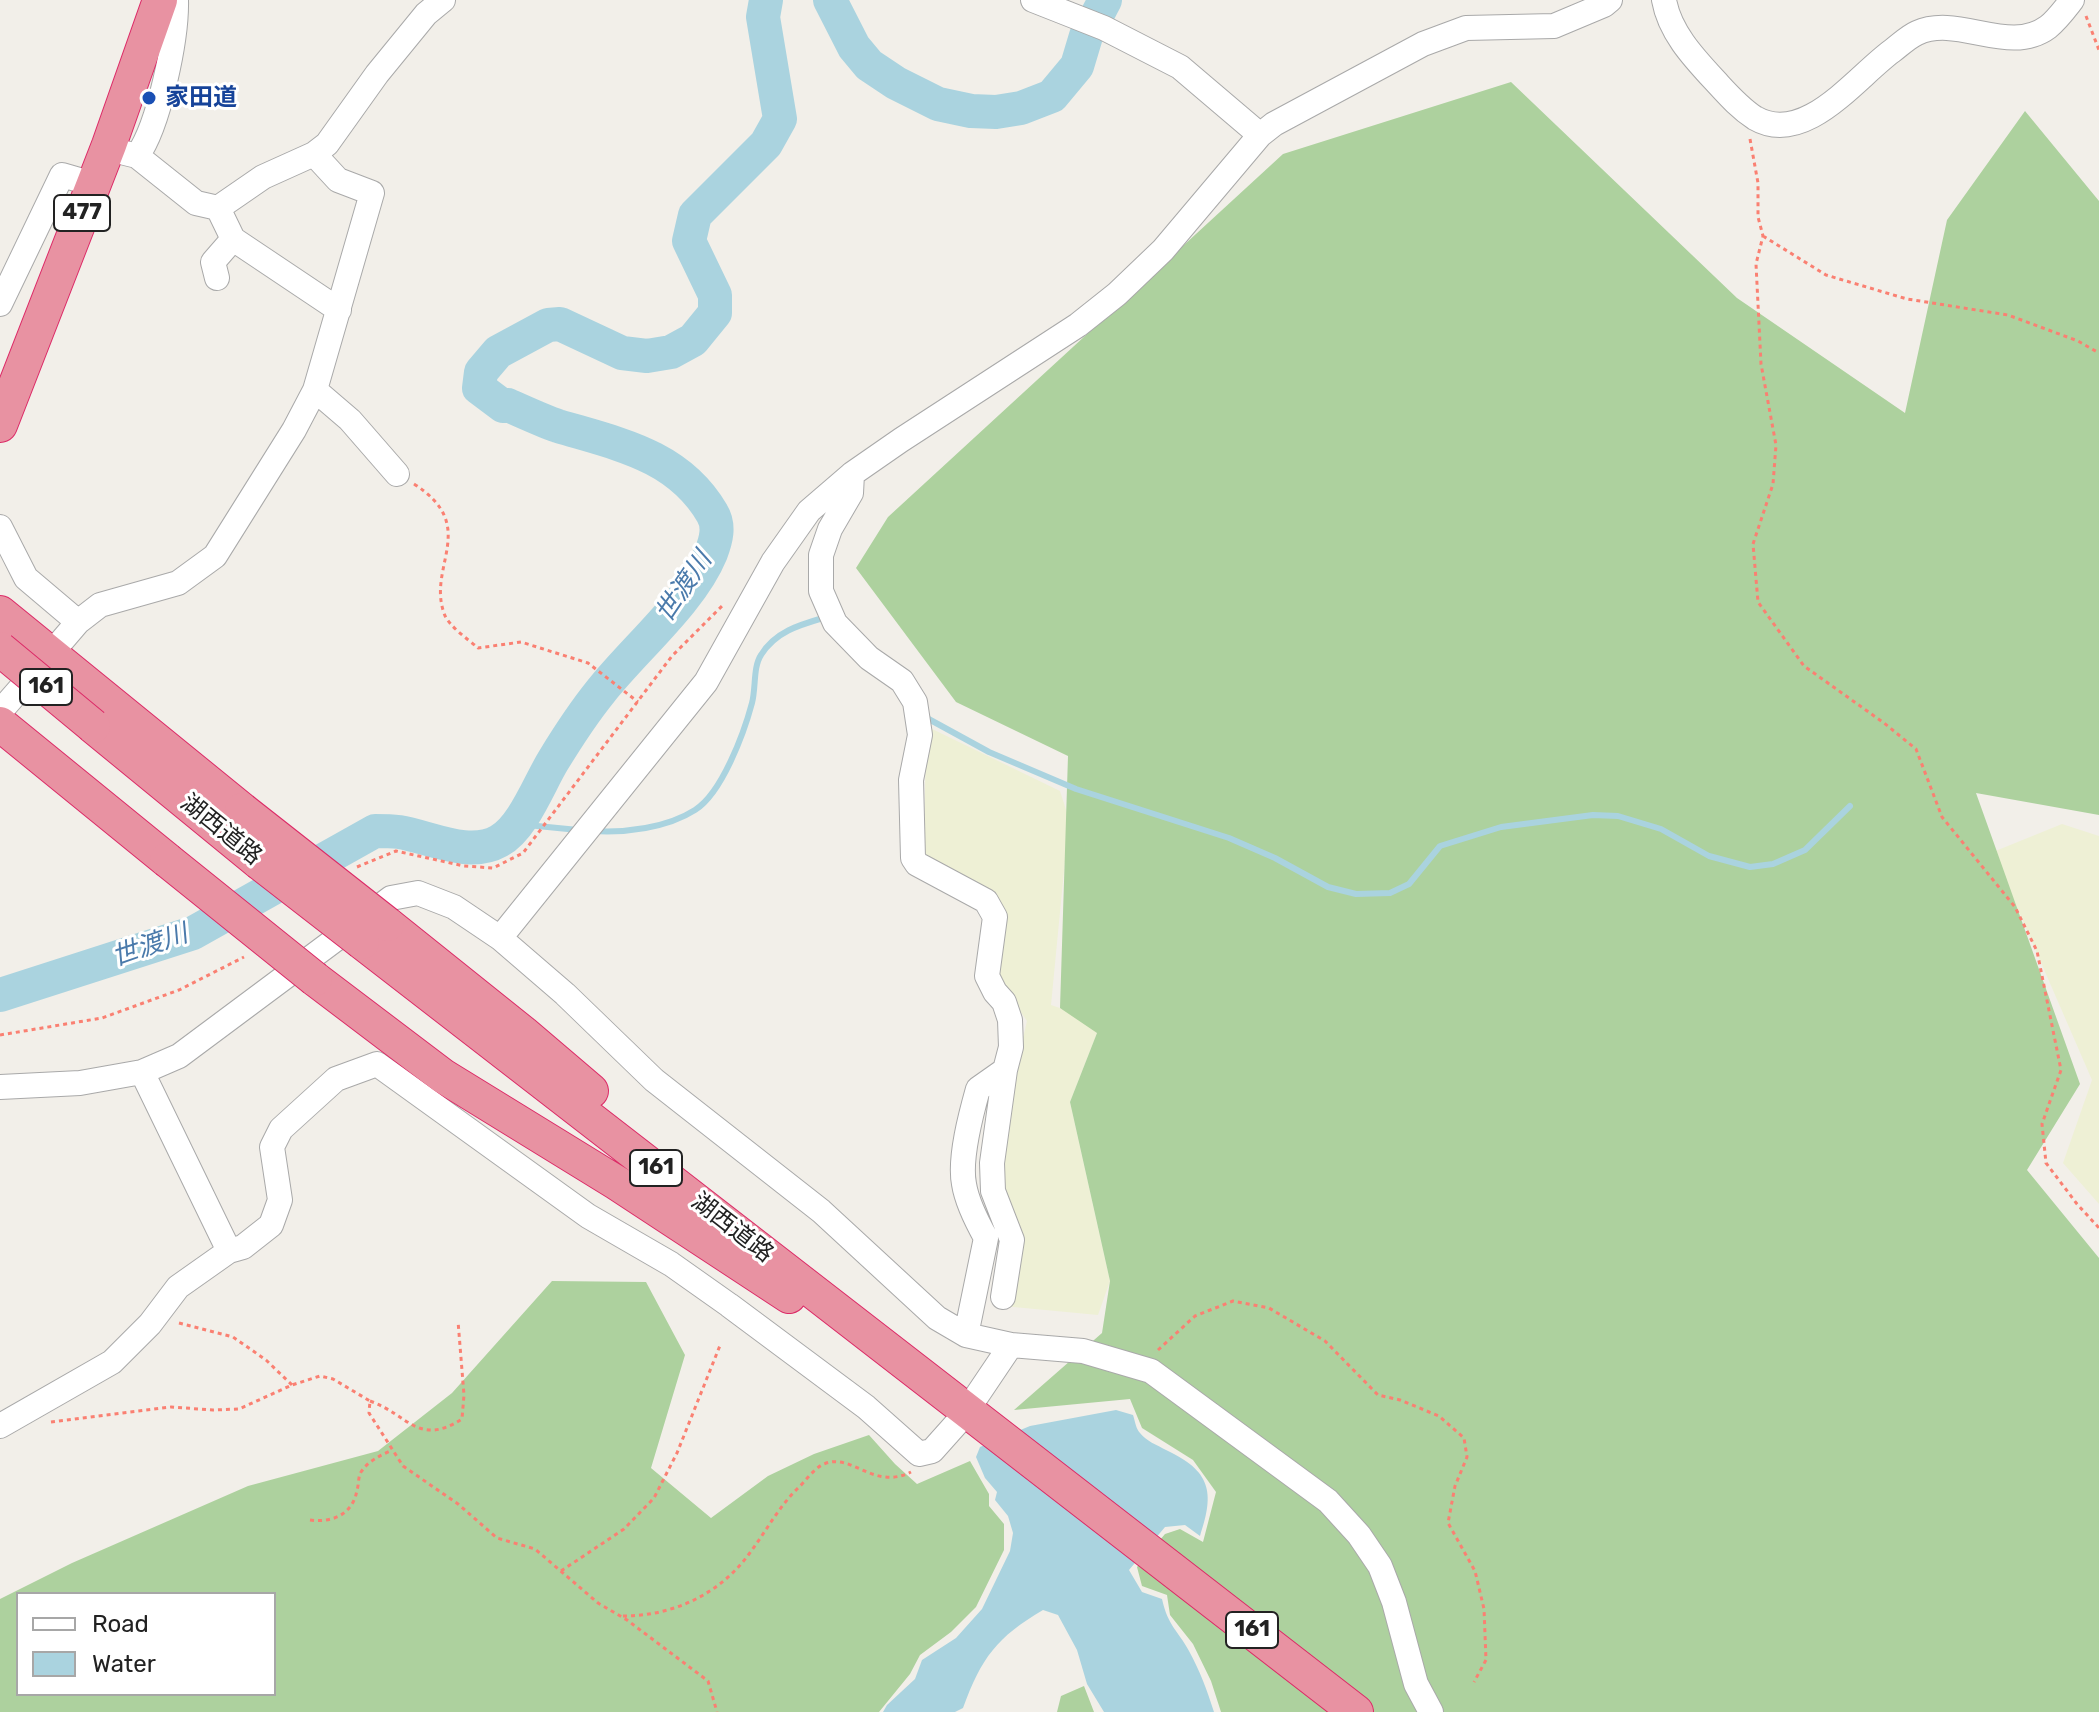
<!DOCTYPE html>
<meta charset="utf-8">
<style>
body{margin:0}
#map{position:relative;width:2099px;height:1712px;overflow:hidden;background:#f2efe9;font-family:Rubik,sans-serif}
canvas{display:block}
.legend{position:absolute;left:16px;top:1592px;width:260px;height:104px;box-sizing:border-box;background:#fff;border:2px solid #a7a7a7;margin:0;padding:10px 14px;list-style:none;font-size:24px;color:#222}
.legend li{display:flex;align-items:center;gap:16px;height:40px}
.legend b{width:40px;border:2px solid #a7a7a7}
</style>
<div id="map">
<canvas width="2099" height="1712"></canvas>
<ul class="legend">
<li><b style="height:10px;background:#fff"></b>Road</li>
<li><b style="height:22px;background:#aad3df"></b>Water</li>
</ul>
</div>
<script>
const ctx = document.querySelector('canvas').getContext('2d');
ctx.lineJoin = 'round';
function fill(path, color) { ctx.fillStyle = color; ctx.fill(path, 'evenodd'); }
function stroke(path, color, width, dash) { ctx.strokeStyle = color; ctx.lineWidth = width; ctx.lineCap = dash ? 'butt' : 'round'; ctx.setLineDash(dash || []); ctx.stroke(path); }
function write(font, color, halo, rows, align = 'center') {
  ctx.font = font + ' Rubik,"Noto Sans JP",sans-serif'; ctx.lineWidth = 6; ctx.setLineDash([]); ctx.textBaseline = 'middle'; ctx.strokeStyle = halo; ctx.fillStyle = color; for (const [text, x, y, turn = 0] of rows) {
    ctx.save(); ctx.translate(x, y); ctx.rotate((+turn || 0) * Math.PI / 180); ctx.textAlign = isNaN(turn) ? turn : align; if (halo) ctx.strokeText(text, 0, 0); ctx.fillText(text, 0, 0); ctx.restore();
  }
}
const farmland = new Path2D(`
 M 926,726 L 1060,791 L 1069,819 L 1051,1005 L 1084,1016 L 1097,1033 L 1070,1102 L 1110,1281 L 1098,1315 L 1003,1306 L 1008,1232 L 989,1184 L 1027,1021 L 993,972 L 1003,907 L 924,857 Z
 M 2062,824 L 2099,836 L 2099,1204 L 2063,1163 L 2092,1080 L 1993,852 Z`);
const forest = new Path2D(`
 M 1511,82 L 1737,298 L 1905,413 L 1947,220 L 2025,111 L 2099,201 L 2099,815 L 1976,793 L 2080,1084 L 2027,1170 L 2099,1258 L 2099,1712 L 1221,1712 L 1211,1681 L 1193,1644 L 1170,1615 L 1167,1595 L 1142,1586 L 1137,1567 L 1165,1534 L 1180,1529 L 1203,1542 L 1216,1492 L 1193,1460 L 1142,1428 L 1130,1399 L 1014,1410 L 1102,1333 L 1110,1281 L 1070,1102 L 1097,1033 L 1060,1008 L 1068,756 L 956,702 L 856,568 L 888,517 L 1283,154 Z
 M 552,1281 L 646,1282 L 685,1355 L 651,1468 L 711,1518 L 768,1476 L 814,1454 L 869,1435 L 895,1464 L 917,1484 L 970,1461 L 989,1494 L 989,1506 L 1004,1524 L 1004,1550 L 976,1607 L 951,1632 L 920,1655 L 910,1674 L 879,1712 L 0,1712 L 0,1599 L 72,1563 L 248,1486 L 378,1451 L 452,1393 ZM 18,1594 L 274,1594 L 274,1694 L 18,1694 Z
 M 1084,1686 L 1094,1712 L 1057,1712 L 1061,1696 Z`);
const water = new Path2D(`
 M 1116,1410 L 1133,1415 C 1135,1421 1136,1429 1140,1433 C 1146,1441 1157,1445 1166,1450 C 1211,1471 1215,1492 1200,1536 L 1185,1525 L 1165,1527 L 1129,1570 L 1142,1592 L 1162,1599 C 1168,1626 1177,1629 1189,1651 C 1200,1671 1207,1690 1214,1712 L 1104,1712 L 1087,1684 L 1077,1650 L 1058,1615 L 1043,1610 C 997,1637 981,1658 963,1708 L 955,1712 L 883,1712 L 887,1705 L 915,1679 L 922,1660 L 956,1638 L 982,1609 L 1010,1551 L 1013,1533 L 1008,1516 L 995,1500 L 997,1492 L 985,1478 L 976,1457 L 980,1447 L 1030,1426 Z`);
const stream = new Path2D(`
 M 925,717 L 989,752 L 1076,789 L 1229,838 L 1275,858 L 1328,887 L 1356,894 L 1390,893 L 1409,884 L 1440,846 L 1501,827 L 1593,815 L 1618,816 L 1661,829 L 1709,856 L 1750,867 L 1773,864 L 1805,850 L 1850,806
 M 517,824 L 578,830
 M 593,831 C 625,833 667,828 695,810 C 722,793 744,733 752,703 C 756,688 753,667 761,655 C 775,632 799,625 823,618 L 826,621`);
const river = new Path2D(`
 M 830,0 L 854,47 L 869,65 L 896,83 L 938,104 L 971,111 L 996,112 L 1021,108 L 1052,96 L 1077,66 L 1086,36 L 1105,0
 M 0,995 L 193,933 L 375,831 C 383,831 391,831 399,832 C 430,837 469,858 499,841 C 523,828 539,784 553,761 C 567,738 584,712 601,691 C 634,649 691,602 711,553 C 716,540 720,526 712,513 C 678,455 618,444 558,426 C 541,420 524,412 508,405 L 503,406 L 479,388 L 481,372 L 498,352 L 548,325 L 560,324 L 622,353 L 647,356 L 671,352 L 693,340 L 715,313 L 715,295 L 689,241 L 695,215 L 766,144 L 780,119 L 763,17 L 766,0`);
const path = new Path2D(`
 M 2086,16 L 2099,50
 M 1750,139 L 1758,183 L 1758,217 L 1763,236 L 1756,264 L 1761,364 L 1776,445 L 1773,484 L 1753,544 L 1758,602 L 1804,666 L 1884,723 L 1916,749 L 1942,817 L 2015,907 L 2037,951 L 2061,1070 L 2042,1124 L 2046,1163 L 2077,1204 L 2099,1228
 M 1763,236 L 1826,275 L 1907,299 L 2008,315 L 2078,341 L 2099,353
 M 414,484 C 480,526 427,566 444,613 C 448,626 468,639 478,648 L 521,642 L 588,663 L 638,702
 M 357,867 L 396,851 L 464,866 L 493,868 L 523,853 L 672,656 L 722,606
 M 0,1035 L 102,1018 L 179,990 L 244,957
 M 179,1323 L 233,1337 L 266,1360 L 292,1385
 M 1158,1350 L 1195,1316 L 1233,1301 L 1269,1308 L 1325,1341 L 1378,1395 L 1400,1400 L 1439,1416 L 1464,1438 L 1467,1457 L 1455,1486 L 1448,1523 L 1475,1571 L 1484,1609 L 1486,1660 L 1474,1682
 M 370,1401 C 409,1415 418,1447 462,1419 L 464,1395 L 458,1321
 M 51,1422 L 171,1407 L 213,1410 L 239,1409 L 292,1385 L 320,1376 L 333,1379 L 370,1401 L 369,1413 L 403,1466 L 458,1504 L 497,1538 L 535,1549 L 598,1603 L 627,1620 L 708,1681 L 717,1712
 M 310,1520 C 333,1523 353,1514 357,1490 C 359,1484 358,1477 361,1472 C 369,1460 380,1456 392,1450
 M 561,1571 L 624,1529 L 654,1498 L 677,1453 L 721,1343
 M 623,1616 C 671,1616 716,1596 746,1558 C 764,1535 777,1509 797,1489 C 805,1482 814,1468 824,1464 C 852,1452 873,1491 911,1472`);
const minor = new Path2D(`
 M 1033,0 L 1104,28 L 1180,67 L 1260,135
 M 1664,0 C 1670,34 1696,60 1719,85 C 1730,97 1741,109 1755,118 C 1805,147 1856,77 1892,51 C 1900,45 1908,37 1917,33 C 1958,14 2009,56 2048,27 C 2057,20 2065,9 2072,0
 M 121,152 L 137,156 C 159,126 177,38 176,0
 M 137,156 L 196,203 L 218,208 L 263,177 L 314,154 L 327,144 L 377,74 L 426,14 L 443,0
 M 218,208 L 233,239 L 339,310
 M 217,278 L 213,262 L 233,239
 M 0,304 L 62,175 L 93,184
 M 315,390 L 350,420 L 397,474
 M 852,474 L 851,493 L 830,529 L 821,555 L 821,591 L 835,623 L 869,658 L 902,681 L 915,702 L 920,735 L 911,780 L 913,858 L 917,864 L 986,901 L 995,917 L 987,976 L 995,992 L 1004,1002 L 1010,1020 L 1011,1047 L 1005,1070 L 978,1089 C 971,1114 959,1158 964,1184 C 967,1203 977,1222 986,1238 L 966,1335
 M 0,527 L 26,578 L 78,622
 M 60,643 L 78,622 L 100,605 L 178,583 L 215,556 L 294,430 L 315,390 L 372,193 L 338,180 L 314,154
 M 5,706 L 40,666
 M 500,938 L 706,682 L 773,562 L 809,511 L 852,474 L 901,440 L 1078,325 L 1117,294 L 1163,250 L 1260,135 L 1274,124 L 1423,44 L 1466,28 L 1554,26 L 1604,5 L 1610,0
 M 0,1087 L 80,1083 L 142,1072 L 179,1056 L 391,898 L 418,893 L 454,907 L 500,938 L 565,994 L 654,1080 L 821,1211 L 937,1318 L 966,1335 L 1011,1345 L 1083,1351 L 1151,1371 L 1328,1501 L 1359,1535 L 1380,1566 L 1394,1602 L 1416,1684 L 1431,1712
 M 229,1251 L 243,1247 L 271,1225 L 280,1200 L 272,1147 L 281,1129 L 336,1079 L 377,1064 L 588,1216 L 671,1264 L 729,1305 L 866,1407 L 919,1454 L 932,1451 L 957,1423
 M 1003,1297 L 1012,1240 L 993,1191 L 992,1163 L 1005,1070
 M 976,1397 L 1011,1345
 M 0,1426 L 112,1362 L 150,1324 L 178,1287 L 229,1251 L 142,1072`);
const highway = new Path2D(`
 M 0,425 L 109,145 L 160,0
 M 0,613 L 242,810
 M 0,724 L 167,860
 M 93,726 L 259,862
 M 387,924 L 523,1033 L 591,1091
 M 362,942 L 1356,1712
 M 315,979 L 443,1076 L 617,1183 L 789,1296`);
const highwayBridge = new Path2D(`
 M 0,649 L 93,726
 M 242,810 L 387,924
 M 167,860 L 315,979
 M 259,862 L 362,942`);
const markers = [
 [149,98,8,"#1a4fb4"]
];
const shields = [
 [82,213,56],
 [46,687,52],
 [656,1168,52],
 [1252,1630,52]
];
const shieldNames = [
 ["477",82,213],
 ["161",46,687],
 ["161",656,1168],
 ["161",1252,1630]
];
const transitNames = [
 ["家田道",165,98]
];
const streetNames = [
 ["湖西道路",221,830,39],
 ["湖西道路",732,1228,38]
];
const waterNames = [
 ["世渡川",684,587,-56],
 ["世渡川",150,946,-19]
];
fill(farmland, '#eef0d5');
fill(forest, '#add19e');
fill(water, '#aad3df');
stroke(stream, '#aad3df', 6);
stroke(river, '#aad3df', 34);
stroke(minor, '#a9a9a9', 26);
stroke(highway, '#dc2a67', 36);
stroke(path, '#fa8072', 3, [4, 4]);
stroke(minor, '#fff', 24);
stroke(highway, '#e892a2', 34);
stroke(highwayBridge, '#dc2a67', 36, []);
stroke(highwayBridge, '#e892a2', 34);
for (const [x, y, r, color] of markers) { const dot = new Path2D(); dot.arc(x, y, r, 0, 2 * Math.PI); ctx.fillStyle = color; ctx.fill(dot); stroke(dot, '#fff', 3); }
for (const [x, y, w] of shields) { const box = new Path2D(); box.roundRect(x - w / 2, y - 18, w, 36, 6); ctx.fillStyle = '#fff'; ctx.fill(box); stroke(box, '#222', 2); }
write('bold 22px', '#222', null, shieldNames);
write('bold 24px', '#164399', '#fff', transitNames, 'left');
write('24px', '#222', '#fff', streetNames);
write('italic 26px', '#4a7aab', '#fff', waterNames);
</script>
